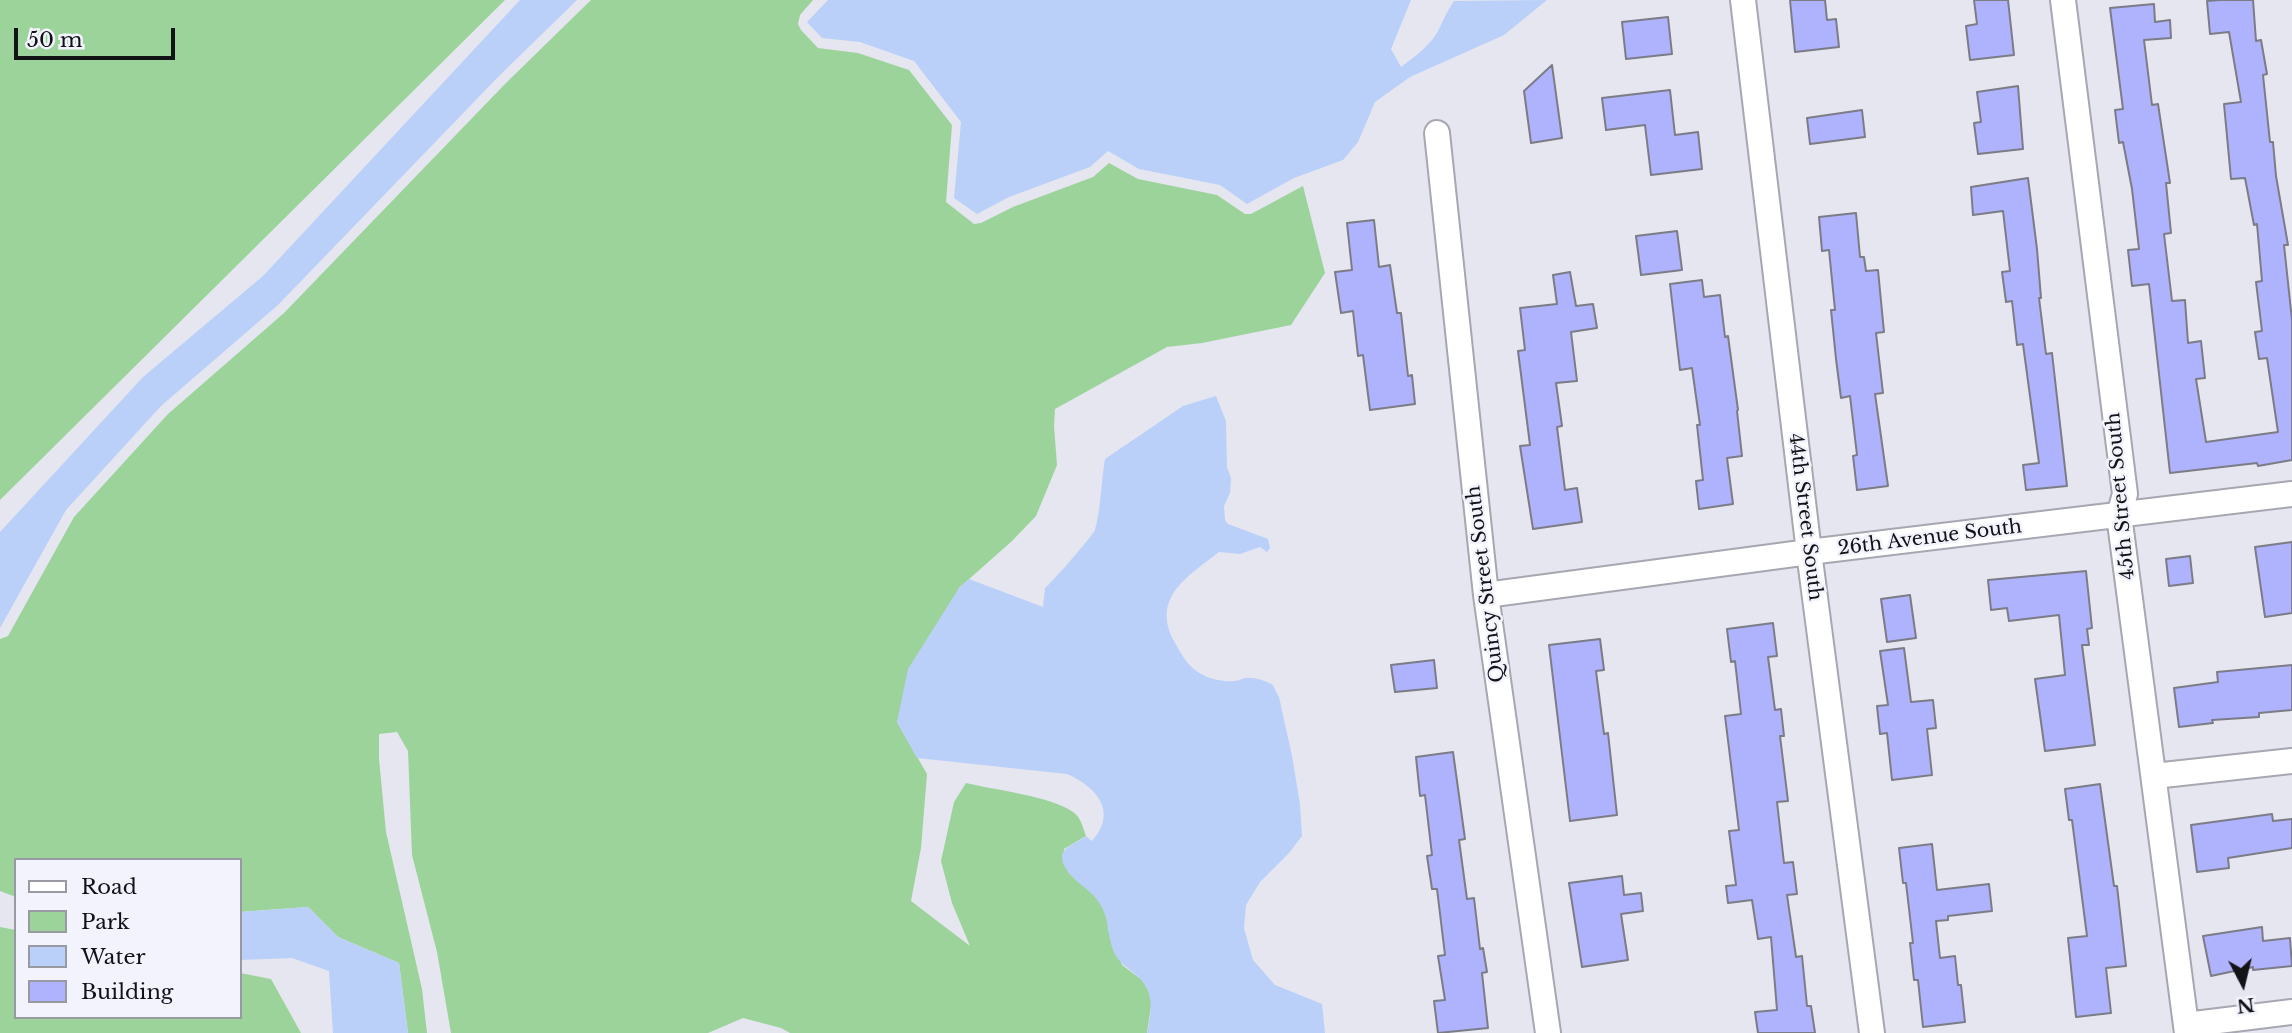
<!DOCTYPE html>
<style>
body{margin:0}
#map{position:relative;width:2292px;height:1033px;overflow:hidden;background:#e5e6f0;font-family:"Libre Baskerville",serif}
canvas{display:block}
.legend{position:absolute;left:14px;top:858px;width:228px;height:161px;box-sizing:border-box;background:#f2f3fd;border:2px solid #9899a1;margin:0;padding:9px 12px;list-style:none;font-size:21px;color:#121316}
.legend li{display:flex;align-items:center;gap:14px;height:35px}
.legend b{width:35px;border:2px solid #9899a1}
.north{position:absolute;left:2208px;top:949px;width:70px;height:70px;-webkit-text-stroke:5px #f2f3fd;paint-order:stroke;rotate:173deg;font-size:19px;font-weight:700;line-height:28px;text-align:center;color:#121316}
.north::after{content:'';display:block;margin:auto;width:24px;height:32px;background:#121316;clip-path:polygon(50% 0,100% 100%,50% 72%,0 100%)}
.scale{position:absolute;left:14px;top:28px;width:161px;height:32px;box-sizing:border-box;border:4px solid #121316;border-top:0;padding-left:9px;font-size:21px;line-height:24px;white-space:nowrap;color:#121316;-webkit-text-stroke:5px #f2f3fd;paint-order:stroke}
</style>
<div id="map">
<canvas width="2292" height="1033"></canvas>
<ul class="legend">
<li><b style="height:9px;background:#fff"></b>Road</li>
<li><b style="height:19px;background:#9cd39a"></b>Park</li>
<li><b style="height:19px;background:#bad0f9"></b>Water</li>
<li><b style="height:19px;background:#afb2fd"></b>Building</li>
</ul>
<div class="north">N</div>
<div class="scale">50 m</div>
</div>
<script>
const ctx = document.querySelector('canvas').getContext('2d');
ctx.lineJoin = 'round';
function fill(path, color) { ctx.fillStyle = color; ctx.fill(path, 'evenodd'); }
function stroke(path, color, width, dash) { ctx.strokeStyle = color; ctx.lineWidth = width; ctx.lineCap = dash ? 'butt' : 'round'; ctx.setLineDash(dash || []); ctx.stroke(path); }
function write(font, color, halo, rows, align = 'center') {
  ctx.font = font + ' "Libre Baskerville",serif'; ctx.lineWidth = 5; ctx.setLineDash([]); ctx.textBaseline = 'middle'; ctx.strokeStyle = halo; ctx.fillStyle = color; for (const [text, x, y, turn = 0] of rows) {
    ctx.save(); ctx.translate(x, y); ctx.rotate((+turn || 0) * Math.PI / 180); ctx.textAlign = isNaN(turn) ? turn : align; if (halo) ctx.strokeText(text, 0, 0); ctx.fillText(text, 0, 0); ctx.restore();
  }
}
const green = new Path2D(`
 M 0,0 L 505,0 L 0,500 Z
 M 591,0 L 813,0 L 800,15 L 798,24 L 801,30 L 818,48 L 858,53 L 909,70 L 952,125 L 946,202 L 974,224 L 981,223 L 1013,207 L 1093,177 L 1109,163 L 1138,179 L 1217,195 L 1245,214 L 1251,214 L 1303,186 L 1325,273 L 1291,325 L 1202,343 L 1167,347 L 1055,409 L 1054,426 L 1057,465 L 1036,516 L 1012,541 L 959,588 L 897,722 L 927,774 L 921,848 L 911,901 L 970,946 L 952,903 L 941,861 L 954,802 L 966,783 C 994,790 1051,796 1073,812 C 1081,817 1083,828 1086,836 L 1064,849 L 1070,874 L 1097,898 L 1108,916 L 1108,929 L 1122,965 L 1142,980 L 1149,991 L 1152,1000 L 1147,1033 L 790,1033 L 781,1028 L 743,1018 L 708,1033 L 451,1033 L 437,952 L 412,855 L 408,751 L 397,732 L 379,734 L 379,759 L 386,832 L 422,989 L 427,1033 L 408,1033 L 399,963 L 338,937 L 308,907 L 240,912 L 240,860 L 16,860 L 16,897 L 0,891 L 0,639 L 8,636 L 74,517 L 168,414 L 284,313 L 505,84 Z
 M 0,927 L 16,930 L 16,1017 L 240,1017 L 240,973 L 271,979 L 301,1033 L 0,1033 Z`);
const water = new Path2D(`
 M 520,0 L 577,0 L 499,76 L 278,305 L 161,406 L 66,510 L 0,628 L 0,532 L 143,377 L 263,276 Z
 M 828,0 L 1411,0 L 1391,49 L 1401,67 C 1414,57 1430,46 1438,31 C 1443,21 1447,11 1454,1 L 1547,0 L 1504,35 L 1410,77 L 1375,102 L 1358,142 L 1343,160 L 1294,178 L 1247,204 L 1220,185 L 1139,169 L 1108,151 L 1090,167 L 1009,197 L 977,214 L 954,198 L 961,122 L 914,61 L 860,42 L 822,38 L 807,22 Z
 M 1216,396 L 1226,421 L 1227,467 L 1231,478 L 1230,493 L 1224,506 L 1225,520 L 1228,524 L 1268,539 L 1270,548 L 1267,552 L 1260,547 L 1240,554 L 1219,552 C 1187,577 1150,598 1175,643 C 1183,657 1189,668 1203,675 C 1212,680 1226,682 1235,681 C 1239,681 1242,678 1246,678 C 1255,677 1264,681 1272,684 L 1279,697 L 1292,756 L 1300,804 L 1302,836 L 1289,853 L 1260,882 L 1246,905 L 1244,928 L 1253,960 L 1275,985 L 1322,1004 L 1325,1033 L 1147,1033 C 1152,1011 1155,990 1135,974 C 1128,968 1121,964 1116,956 C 1105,935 1112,921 1098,901 C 1088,886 1062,876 1062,856 C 1063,847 1079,842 1086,836 L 1092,841 C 1118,812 1097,787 1067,774 L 917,758 L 897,722 L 908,669 L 959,588 L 969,579 L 1043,607 L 1045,588 C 1052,583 1093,535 1095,530 C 1101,508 1101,482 1105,459 L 1183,406 Z
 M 308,907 L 338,937 L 399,963 L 408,1033 L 333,1033 L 329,971 L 292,958 L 240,960 L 240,912 Z`);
const building = new Path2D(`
 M 1790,0 L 1825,0 L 1827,20 L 1836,19 L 1839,47 L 1795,52 Z
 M 1974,0 L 2008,0 L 2014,55 L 1970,60 L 1966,26 L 1977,24 Z
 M 2220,0 L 2253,0 L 2256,41 L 2261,40 L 2267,74 L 2263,75 L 2270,142 L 2273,142 L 2276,176 L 2288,245 L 2284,245 L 2292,320 L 2292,460 L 2258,466 L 2257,463 L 2170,473 L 2149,284 L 2132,286 L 2128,250 L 2139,249 L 2132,189 L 2123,142 L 2119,143 L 2115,110 L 2123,109 L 2110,8 L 2154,4 L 2155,22 L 2170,20 L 2171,38 L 2144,40 L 2152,105 L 2158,104 L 2170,183 L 2166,183 L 2171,233 L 2164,234 L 2172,301 L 2185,300 L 2188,343 L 2201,341 L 2205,378 L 2196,379 L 2206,442 L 2278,432 L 2267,358 L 2259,359 L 2255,332 L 2262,331 L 2256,282 L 2262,281 L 2257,224 L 2254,225 L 2245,178 L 2231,179 L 2224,104 L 2241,102 L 2229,32 L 2210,34 L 2207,1 Z
 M 1668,17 L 1672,54 L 1626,59 L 1622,22 Z
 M 1552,65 L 1562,138 L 1531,143 L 1524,91 Z
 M 2018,86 L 2023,149 L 1978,154 L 1974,123 L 1981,122 L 1977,92 Z
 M 1670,90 L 1675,135 L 1698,132 L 1702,169 L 1651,175 L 1645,125 L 1606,130 L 1602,98 Z
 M 1862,110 L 1865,137 L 1810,144 L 1807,118 Z
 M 2028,178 L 2037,249 L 2041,298 L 2039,298 L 2046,354 L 2052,353 L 2067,486 L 2026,490 L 2023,465 L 2039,463 L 2023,344 L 2017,345 L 2012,301 L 2006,302 L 2002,272 L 2010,271 L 2003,211 L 1973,215 L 1971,187 Z
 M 1856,213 L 1860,257 L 1864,257 L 1866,271 L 1878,270 L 1884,332 L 1876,333 L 1883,393 L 1875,394 L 1888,486 L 1857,490 L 1853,456 L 1857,455 L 1850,396 L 1841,398 L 1836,359 L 1831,310 L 1835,310 L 1829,250 L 1822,251 L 1819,217 Z
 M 1374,220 L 1379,267 L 1390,265 L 1397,313 L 1401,313 L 1408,376 L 1412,375 L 1415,404 L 1370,410 L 1363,355 L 1358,356 L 1353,311 L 1341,313 L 1335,272 L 1352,270 L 1347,223 Z
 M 1677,231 L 1682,270 L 1641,275 L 1636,236 Z
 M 1570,272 L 1576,306 L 1593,304 L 1597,328 L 1571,332 L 1577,381 L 1556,383 L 1562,426 L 1557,427 L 1565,490 L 1577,488 L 1582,522 L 1533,529 L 1520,446 L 1530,445 L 1518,351 L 1525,350 L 1520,308 L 1557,304 L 1553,275 Z
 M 1702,280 L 1704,297 L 1720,295 L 1725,337 L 1728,336 L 1738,410 L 1737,411 L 1742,456 L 1727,458 L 1733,504 L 1699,509 L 1696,481 L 1703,480 L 1697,425 L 1700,425 L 1692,368 L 1680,370 L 1670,284 Z
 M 2292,542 L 2292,613 L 2265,617 L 2255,547 Z
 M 2190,556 L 2193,583 L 2169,586 L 2166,559 Z
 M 2086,571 L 2092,628 L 2087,629 L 2089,645 L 2082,645 L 2095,745 L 2045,751 L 2035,679 L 2065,675 L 2059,615 L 2009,621 L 2007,608 L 1991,610 L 1988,580 Z
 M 1910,595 L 1916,638 L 1887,642 L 1881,599 Z
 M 1773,623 L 1777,656 L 1768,657 L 1775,710 L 1781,709 L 1784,736 L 1780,736 L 1788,801 L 1777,802 L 1784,863 L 1793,862 L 1797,894 L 1787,895 L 1796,957 L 1802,956 L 1807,1006 L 1811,1006 L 1815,1033 L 1758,1033 L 1755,1012 L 1777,1010 L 1771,937 L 1758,939 L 1752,900 L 1728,903 L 1726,886 L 1736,885 L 1729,831 L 1739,830 L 1725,716 L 1741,714 L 1735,661 L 1731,662 L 1727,629 Z
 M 1600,639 L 1604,670 L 1596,671 L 1604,734 L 1608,733 L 1617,815 L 1570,821 L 1549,645 Z
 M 1904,648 L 1911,702 L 1933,700 L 1936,728 L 1927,729 L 1932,775 L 1892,780 L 1887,733 L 1880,734 L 1877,706 L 1888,705 L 1880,651 Z
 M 1434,660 L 1437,688 L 1395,692 L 1391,665 Z
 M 2292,665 L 2292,710 L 2259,713 L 2259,717 L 2212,720 L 2213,723 L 2179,727 L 2174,688 L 2218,682 L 2217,672 Z
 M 1453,752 L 1465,839 L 1459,840 L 1467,899 L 1474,898 L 1480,949 L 1483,948 L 1487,972 L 1482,973 L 1488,1028 L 1438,1033 L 1434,1001 L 1445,1000 L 1438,956 L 1445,955 L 1437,889 L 1432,889 L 1427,856 L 1432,855 L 1425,795 L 1420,796 L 1416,757 Z
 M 2100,784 L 2114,886 L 2117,886 L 2126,966 L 2106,968 L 2111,1013 L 2076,1017 L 2068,938 L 2087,936 L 2072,820 L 2069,820 L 2065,789 Z
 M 2272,814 L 2273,821 L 2292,819 L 2292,848 L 2228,858 L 2229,868 L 2197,872 L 2191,825 Z
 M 1932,844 L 1937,890 L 1989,884 L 1992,911 L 1948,916 L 1948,920 L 1936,921 L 1940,958 L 1955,956 L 1958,985 L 1961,985 L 1965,1022 L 1923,1027 L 1918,980 L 1914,980 L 1910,943 L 1913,943 L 1906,883 L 1903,883 L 1899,848 Z
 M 1622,876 L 1624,895 L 1641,893 L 1643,911 L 1621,914 L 1628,960 L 1582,967 L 1569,883 Z
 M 2262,927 L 2263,941 L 2290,938 L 2292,966 L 2253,970 L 2253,967 L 2211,976 L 2203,936 Z`);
const minor = new Path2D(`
 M 1743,0 L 1809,552 L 1872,1033
 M 2063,0 L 2125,494 L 2119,515 L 2187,1033
 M 1437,133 L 1486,595 L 1548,1033
 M 1486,595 L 1809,552 L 2292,494
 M 2154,776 L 2292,761
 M 2186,1025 L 2292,1012`);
const streetNames = [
 ["45th Street South",2121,496,-95],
 ["44th Street South",1805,517,83],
 ["26th Avenue South",1930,538,-7],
 ["Quincy Street South",1486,584,-97]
];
fill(green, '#9cd39a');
fill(water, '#bad0f9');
fill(building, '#afb2fd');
stroke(building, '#7b7c85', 2);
stroke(minor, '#a6a7b0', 28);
stroke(minor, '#fff', 24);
write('19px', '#121316', '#f2f3fd', streetNames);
</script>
